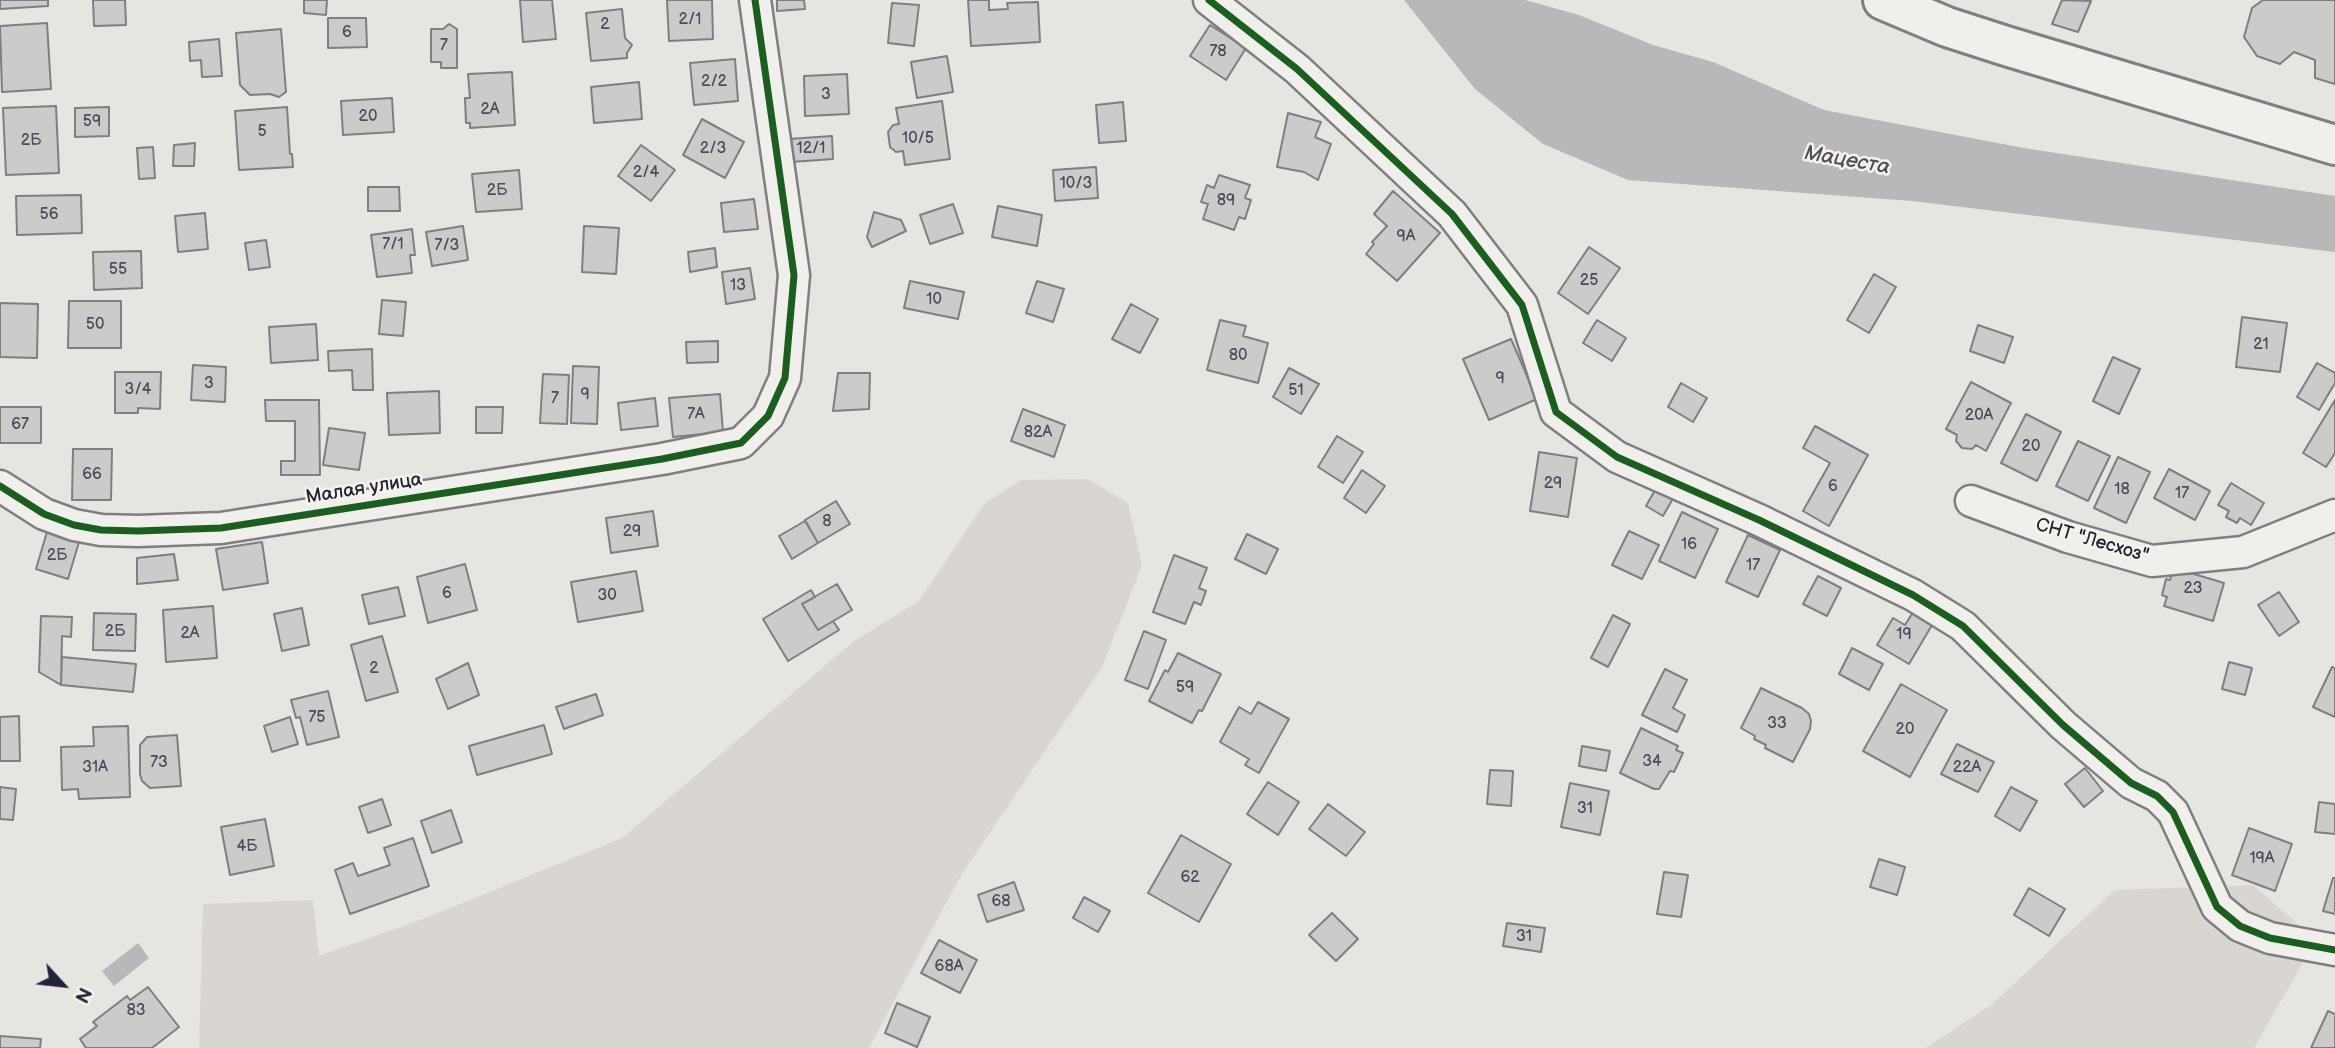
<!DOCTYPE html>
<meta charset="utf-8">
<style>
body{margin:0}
#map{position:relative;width:2335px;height:1048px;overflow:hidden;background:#e7e5e1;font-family:"Balsamiq Sans",sans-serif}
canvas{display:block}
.north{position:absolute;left:28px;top:950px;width:70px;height:70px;-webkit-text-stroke:5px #f7f3e8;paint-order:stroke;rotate:117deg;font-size:19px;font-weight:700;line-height:28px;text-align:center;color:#22223b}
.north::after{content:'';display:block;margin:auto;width:24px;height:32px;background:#22223b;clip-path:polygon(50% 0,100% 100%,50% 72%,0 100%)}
</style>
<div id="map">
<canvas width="2335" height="1048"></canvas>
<div class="north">N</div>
</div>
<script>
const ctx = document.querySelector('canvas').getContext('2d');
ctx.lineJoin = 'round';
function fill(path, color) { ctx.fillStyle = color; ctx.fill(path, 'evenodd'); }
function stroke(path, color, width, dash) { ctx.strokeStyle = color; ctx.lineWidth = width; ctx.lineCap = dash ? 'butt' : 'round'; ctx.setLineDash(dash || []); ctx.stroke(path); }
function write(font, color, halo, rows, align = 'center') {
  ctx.font = font + ' "Balsamiq Sans",sans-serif'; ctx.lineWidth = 5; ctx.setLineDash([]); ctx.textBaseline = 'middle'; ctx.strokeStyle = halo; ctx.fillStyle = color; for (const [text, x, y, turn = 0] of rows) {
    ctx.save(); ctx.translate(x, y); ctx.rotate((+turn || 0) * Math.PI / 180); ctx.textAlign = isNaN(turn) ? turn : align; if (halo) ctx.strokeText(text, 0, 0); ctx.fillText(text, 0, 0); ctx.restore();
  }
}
const green = new Path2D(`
 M 1087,479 L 1128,503 L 1142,565 L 1102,667 L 961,875 L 869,1048 L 199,1048 L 203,904 L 313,900 L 319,956 L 428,917 L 622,838 L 854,641 L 919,601 L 984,504 L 1021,480 Z
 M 2253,885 L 2316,940 L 2254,1048 L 1925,1048 L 1990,1006 L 2115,890 Z`);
const water = new Path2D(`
 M 1404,0 L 1525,0 L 1579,15 L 1653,45 L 1713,62 L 1824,110 L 2024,148 L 2335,196 L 2335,252 L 1912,201 L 1628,180 L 1543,144 L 1475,89 Z
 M 138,943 L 149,958 L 114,986 L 102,971 Z`);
const building = new Path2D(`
 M 0,0 L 48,0 L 48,6 L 0,9 Z
 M 93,0 L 125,0 L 126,25 L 94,26 Z
 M 304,0 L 327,0 L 326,15 L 304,13 Z
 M 520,0 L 552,0 L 556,39 L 523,42 Z
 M 667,0 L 712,0 L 713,39 L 669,41 Z
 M 777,0 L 804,0 L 805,9 L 777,11 Z
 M 968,0 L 989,0 L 989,10 L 1008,9 L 1007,3 L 1038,2 L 1040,42 L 971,46 Z
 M 2062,0 L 2091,1 L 2078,32 L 2052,24 Z
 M 2263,0 L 2335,0 L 2335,84 L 2315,78 L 2315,60 L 2294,52 L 2280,64 L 2257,56 L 2244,37 L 2252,8 Z
 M 892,3 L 919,5 L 914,46 L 888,43 Z
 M 622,9 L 625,38 L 632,45 L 627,53 L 627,58 L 591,61 L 586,13 Z
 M 328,18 L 366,18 L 367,47 L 328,48 Z
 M 47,23 L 51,89 L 2,92 L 0,26 Z
 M 449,24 L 457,29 L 457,68 L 441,68 L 441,62 L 431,62 L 431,29 L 443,29 Z
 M 1210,25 L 1246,48 L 1226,80 L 1190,56 Z
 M 281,29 L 286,92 L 279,97 L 270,94 L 250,95 L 240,85 L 236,33 Z
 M 219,39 L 222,76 L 202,77 L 201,60 L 190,61 L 189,42 Z
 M 947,56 L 953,92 L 917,98 L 911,62 Z
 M 735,59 L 738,101 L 694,105 L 690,63 Z
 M 512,72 L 515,125 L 470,128 L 470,123 L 466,123 L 465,98 L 470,98 L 468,74 Z
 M 847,74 L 849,114 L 805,116 L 804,76 Z
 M 639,82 L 642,119 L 594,123 L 591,87 Z
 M 392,98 L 394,132 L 343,135 L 341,101 Z
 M 942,101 L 950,159 L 905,165 L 903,151 L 896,152 L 890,147 L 888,132 L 893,125 L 899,124 L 896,108 Z
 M 1123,102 L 1126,141 L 1099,143 L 1096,105 Z
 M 56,106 L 59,173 L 6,175 L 3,108 Z
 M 109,107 L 109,136 L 75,137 L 75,108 Z
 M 287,107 L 290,154 L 292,154 L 293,167 L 239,170 L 235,111 Z
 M 1288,113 L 1321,122 L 1315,137 L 1331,144 L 1318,180 L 1304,172 L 1277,167 Z
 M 702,119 L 744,142 L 725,178 L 683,155 Z
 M 832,136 L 833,159 L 791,162 L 789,139 Z
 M 195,143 L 194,166 L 173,166 L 174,145 Z
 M 641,145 L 675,170 L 651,201 L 618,176 Z
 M 153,147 L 155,178 L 139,179 L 137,148 Z
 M 1096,167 L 1098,198 L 1055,201 L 1053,170 Z
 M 519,170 L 522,209 L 476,212 L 472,174 Z
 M 1219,175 L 1250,185 L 1245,198 L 1251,200 L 1245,219 L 1239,217 L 1234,230 L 1203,219 L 1208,204 L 1201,202 L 1207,185 L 1214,188 Z
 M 368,187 L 399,187 L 400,211 L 368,211 Z
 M 1393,191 L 1440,233 L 1397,281 L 1366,254 L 1374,244 L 1372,242 L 1387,226 L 1374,214 Z
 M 81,195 L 82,233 L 17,235 L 16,196 Z
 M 754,199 L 758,229 L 724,232 L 721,203 Z
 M 953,204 L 963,233 L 930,244 L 920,215 Z
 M 998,206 L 1042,215 L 1037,246 L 992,237 Z
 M 874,212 L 901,220 L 906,231 L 872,247 L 867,237 Z
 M 205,213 L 208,249 L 178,252 L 175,216 Z
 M 463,226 L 468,260 L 432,266 L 426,232 Z
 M 584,226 L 619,228 L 616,274 L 582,272 Z
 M 412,229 L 415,255 L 410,255 L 412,273 L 377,277 L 371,235 Z
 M 266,240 L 270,267 L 249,270 L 245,243 Z
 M 1589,247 L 1620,268 L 1588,314 L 1558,293 Z
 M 715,248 L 717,267 L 690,272 L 688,252 Z
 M 141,251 L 142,288 L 94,290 L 93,252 Z
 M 750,268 L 755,299 L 726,304 L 722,272 Z
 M 1874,274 L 1896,287 L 1869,333 L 1847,320 Z
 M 910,281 L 964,292 L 958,319 L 904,308 Z
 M 1037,281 L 1064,289 L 1053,322 L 1026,313 Z
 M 382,300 L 406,302 L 403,336 L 379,334 Z
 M 69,301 L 121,301 L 121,348 L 68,348 Z
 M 0,303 L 38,304 L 37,358 L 0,357 Z
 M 1131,304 L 1158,319 L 1140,353 L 1112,339 Z
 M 2242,317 L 2287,323 L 2280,372 L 2236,367 Z
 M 1220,320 L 1246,326 L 1243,336 L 1268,343 L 1258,383 L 1207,370 Z
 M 1597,320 L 1626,338 L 1612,361 L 1583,343 Z
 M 316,324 L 318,360 L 271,363 L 269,327 Z
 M 1978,325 L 2013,337 L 2004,363 L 1970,351 Z
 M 1511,339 L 1537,399 L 1489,420 L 1463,359 Z
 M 718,341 L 718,362 L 687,363 L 686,342 Z
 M 372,349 L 373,390 L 353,390 L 352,370 L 329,371 L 328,351 Z
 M 2113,357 L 2140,369 L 2119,414 L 2093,401 Z
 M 2317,363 L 2335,373 L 2335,383 L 2319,410 L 2297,397 Z
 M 193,365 L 226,367 L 225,402 L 191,400 Z
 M 573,366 L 599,367 L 597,424 L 571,423 Z
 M 1289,368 L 1319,384 L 1301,414 L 1273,397 Z
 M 115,372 L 161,372 L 160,409 L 138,408 L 138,413 L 115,413 Z
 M 838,373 L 870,373 L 869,409 L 833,411 Z
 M 543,374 L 569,375 L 567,424 L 540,423 Z
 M 1971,382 L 2011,403 L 1986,451 L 1976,445 L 1972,449 L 1962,448 L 1956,441 L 1957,435 L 1946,429 Z
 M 1681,383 L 1707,398 L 1693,422 L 1668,407 Z
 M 439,391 L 440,433 L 389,435 L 387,393 Z
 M 720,394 L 723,432 L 673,437 L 669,398 Z
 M 655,398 L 658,426 L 621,430 L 618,403 Z
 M 265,400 L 319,400 L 320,475 L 281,475 L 281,461 L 295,461 L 295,421 L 266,421 Z
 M 2335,400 L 2335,453 L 2326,467 L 2303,453 Z
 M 0,407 L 41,407 L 41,443 L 0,443 Z
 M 476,407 L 503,407 L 502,433 L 476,433 Z
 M 1023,409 L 1065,425 L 1054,457 L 1011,441 Z
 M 2026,414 L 2061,432 L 2037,481 L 2001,463 Z
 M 1815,426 L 1868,455 L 1829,526 L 1803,511 L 1830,463 L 1803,448 Z
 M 329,428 L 365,433 L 359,470 L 323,465 Z
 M 1337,436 L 1363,452 L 1343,483 L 1318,467 Z
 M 2078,441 L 2110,456 L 2088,501 L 2056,486 Z
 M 73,449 L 112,449 L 111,500 L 72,500 Z
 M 1539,452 L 1577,458 L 1568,517 L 1530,511 Z
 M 2118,457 L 2150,472 L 2126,523 L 2094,508 Z
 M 2169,469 L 2210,491 L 2195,520 L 2154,498 Z
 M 1362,470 L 1385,486 L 1366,513 L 1344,498 Z
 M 2231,483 L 2264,503 L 2251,525 L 2240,518 L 2237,523 L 2226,517 L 2229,511 L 2218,505 Z
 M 1658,485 L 1675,495 L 1663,516 L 1646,506 Z
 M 836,501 L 850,524 L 818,543 L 805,520 Z
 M 653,511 L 658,546 L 611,553 L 606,518 Z
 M 1682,512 L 1718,529 L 1695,578 L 1659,561 Z
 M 805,521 L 818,543 L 792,559 L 779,536 Z
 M 1629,531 L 1659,545 L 1642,579 L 1612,565 Z
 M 47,532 L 79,542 L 68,579 L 36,569 Z
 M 1247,534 L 1278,549 L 1266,574 L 1235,559 Z
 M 1748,535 L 1780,550 L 1758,597 L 1726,582 Z
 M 262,542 L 268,583 L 223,590 L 216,549 Z
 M 174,554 L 178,580 L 137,584 L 137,558 Z
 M 1174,555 L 1207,568 L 1199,588 L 1206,591 L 1201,605 L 1194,602 L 1185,624 L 1153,612 Z
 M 465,564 L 477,610 L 428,623 L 417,577 Z
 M 2174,568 L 2224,583 L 2213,621 L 2164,606 L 2167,597 L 2162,595 L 2166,579 L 2170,580 Z
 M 636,571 L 643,611 L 578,622 L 571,582 Z
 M 1818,576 L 1841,588 L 1827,616 L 1803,604 Z
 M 837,584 L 852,610 L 818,630 L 802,604 Z
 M 398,587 L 405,616 L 369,624 L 362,595 Z
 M 811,590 L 815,597 L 802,604 L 818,630 L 833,621 L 839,630 L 788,661 L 763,619 Z
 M 2279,592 L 2299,622 L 2279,636 L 2258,605 Z
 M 213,606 L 217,658 L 166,662 L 163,610 Z
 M 302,608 L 309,645 L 282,651 L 274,614 Z
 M 1915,609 L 1935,620 L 1909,664 L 1877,645 L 1893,618 L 1905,625 Z
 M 94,613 L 136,614 L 135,651 L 93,650 Z
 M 1613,615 L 1630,624 L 1608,667 L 1591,658 Z
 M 41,616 L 72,617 L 71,637 L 62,636 L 61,685 L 39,672 Z
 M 1144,631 L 1166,640 L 1148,689 L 1125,680 Z
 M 382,636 L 398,692 L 366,701 L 351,645 Z
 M 1852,648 L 1883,664 L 1869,690 L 1839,674 Z
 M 1178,653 L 1221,674 L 1202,711 L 1199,710 L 1192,723 L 1149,701 L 1165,670 L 1168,672 Z
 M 62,657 L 136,664 L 133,692 L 61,685 Z
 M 2229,662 L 2252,668 L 2245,695 L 2222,689 Z
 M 468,663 L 479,695 L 448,709 L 436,679 Z
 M 2332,667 L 2335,668 L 2335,717 L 2313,707 Z
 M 1665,669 L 1687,680 L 1673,708 L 1685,715 L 1677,732 L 1642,715 Z
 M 1901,684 L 1947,710 L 1910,777 L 1863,751 Z
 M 1761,688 L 1802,708 L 1809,714 L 1811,721 L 1810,729 L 1793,762 L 1765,748 L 1766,745 L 1754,739 L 1755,736 L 1741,728 Z
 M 328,691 L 339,737 L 307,745 L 300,717 L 296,718 L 291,700 Z
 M 596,694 L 603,715 L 564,729 L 556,707 Z
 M 1258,702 L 1289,719 L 1259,773 L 1245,765 L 1249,759 L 1220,742 L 1239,707 L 1251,714 Z
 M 19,716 L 20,761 L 0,761 L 0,717 Z
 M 290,717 L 298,744 L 272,752 L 264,726 Z
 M 544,725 L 552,754 L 477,775 L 469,746 Z
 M 128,726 L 130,797 L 79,799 L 78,789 L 62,790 L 61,747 L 94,746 L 93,727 Z
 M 1641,728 L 1678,746 L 1676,750 L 1683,753 L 1674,772 L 1670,771 L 1659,789 L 1654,789 L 1620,773 Z
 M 177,735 L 181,786 L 150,788 L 142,781 L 140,774 L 140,745 L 147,737 Z
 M 1957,744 L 1994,762 L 1978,792 L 1941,774 Z
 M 1582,746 L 1610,751 L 1606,771 L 1579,766 Z
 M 2085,768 L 2103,791 L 2084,807 L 2065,784 Z
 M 1490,770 L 1513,771 L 1511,806 L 1487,804 Z
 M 1268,782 L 1299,802 L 1278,835 L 1247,814 Z
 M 1570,783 L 1609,791 L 1600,835 L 1561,827 Z
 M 0,787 L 16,789 L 13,820 L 0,819 Z
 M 2011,787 L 2037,801 L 2020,831 L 1995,816 Z
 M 382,799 L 391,825 L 368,833 L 359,807 Z
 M 2319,802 L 2335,804 L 2335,834 L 2315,832 Z
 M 1328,804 L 1365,832 L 1346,856 L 1309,829 Z
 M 451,810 L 462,842 L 432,853 L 421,821 Z
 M 265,819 L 274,866 L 230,875 L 221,827 Z
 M 2249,828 L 2292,844 L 2275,891 L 2232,875 Z
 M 1181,835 L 1231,864 L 1199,922 L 1148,893 Z
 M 413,838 L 429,886 L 350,914 L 335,870 L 353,863 L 358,876 L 390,865 L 384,848 Z
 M 1879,859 L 1905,867 L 1897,895 L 1870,887 Z
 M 1664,872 L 1688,875 L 1681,917 L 1657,914 Z
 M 2333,878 L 2335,878 L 2335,914 L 2323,911 Z
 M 1014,882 L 1024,910 L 987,922 L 978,895 Z
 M 2029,888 L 2065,909 L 2049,936 L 2014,915 Z
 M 1084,897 L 1110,911 L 1098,932 L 1073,918 Z
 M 1332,913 L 1358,939 L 1336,961 L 1309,935 Z
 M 1507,923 L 1545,928 L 1541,952 L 1503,946 Z
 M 939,940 L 977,960 L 960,993 L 921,973 Z
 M 148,987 L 179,1027 L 152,1048 L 86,1048 L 80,1039 L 97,1026 L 93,1022 L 127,996 L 130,1000 Z
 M 897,1003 L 930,1017 L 917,1047 L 885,1033 Z
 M 2328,1011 L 2335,1014 L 2335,1048 L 2311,1048 Z
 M 0,1036 L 41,1039 L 40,1048 L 0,1048 Z`);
const street = new Path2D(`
 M 1209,0 L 1297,69 L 1452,214 L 1522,305 L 1556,412 L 1617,457 L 1759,520 L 1913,595 L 1963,626 L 2063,725 L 2131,783 L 2157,796 L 2173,812 L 2217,907 L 2240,926 L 2270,938 L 2335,950
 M 0,486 L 44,514 L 74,525 L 101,530 L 138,531 L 221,528 L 662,459 L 741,443 L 768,416 L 785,378 L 794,275 L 755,0
 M 1971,501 L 2068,537 L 2152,561 L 2243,552 L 2335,515`);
const secondary = new Path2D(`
 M 1883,0 L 1947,27 L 2006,46 L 2335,145`);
const cycleway = new Path2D(`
 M 1209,0 L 1297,69 L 1452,214 L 1522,305 L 1556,412 L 1617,457 L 1759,520 L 1913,595 L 1963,626 L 2063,725 L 2131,783 L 2157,796 L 2173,812 L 2217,907 L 2240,926 L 2270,938 L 2335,950
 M 0,486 L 44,514 L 74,525 L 101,530 L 138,531 L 221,528 L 662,459 L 741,443 L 768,416 L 785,378 L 794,275 L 755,0`);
const numberNames = [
 ["2/1",690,20],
 ["2",605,25],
 ["6",347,33],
 ["7",444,46],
 ["78",1218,52],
 ["2/2",714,82],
 ["3",826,95],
 ["2А",490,110],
 ["20",368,117],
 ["59",92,122],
 ["5",262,132],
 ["10/5",918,139],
 ["2Б",31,141],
 ["2/3",713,149],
 ["12/1",811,149],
 ["2/4",646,173],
 ["10/3",1076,184],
 ["2Б",497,191],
 ["89",1226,201],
 ["56",49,215],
 ["9А",1406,237],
 ["7/1",393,245],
 ["7/3",447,246],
 ["55",118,270],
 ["25",1589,281],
 ["13",738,286],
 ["10",934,300],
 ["50",95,325],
 ["21",2261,345],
 ["80",1238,356],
 ["9",1500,379],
 ["3",209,384],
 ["3/4",138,390],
 ["51",1296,391],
 ["9",585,395],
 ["7",555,399],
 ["7А",696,415],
 ["20А",1979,416],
 ["67",20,425],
 ["82А",1038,433],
 ["20",2031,447],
 ["66",92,475],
 ["29",1553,484],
 ["6",1833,487],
 ["18",2122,490],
 ["17",2182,494],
 ["8",827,522],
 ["29",632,532],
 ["16",1689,545],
 ["2Б",57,556],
 ["17",1753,566],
 ["23",2193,589],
 ["6",447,594],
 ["30",607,596],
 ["2Б",115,632],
 ["2А",190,634],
 ["19",1904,635],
 ["2",374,669],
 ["59",1185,688],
 ["75",317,718],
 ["33",1777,724],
 ["20",1905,730],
 ["34",1652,762],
 ["73",159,763],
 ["31А",95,768],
 ["22А",1967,768],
 ["31",1585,809],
 ["4Б",247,847],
 ["19А",2262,859],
 ["62",1190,878],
 ["68",1001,902],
 ["31",1524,937],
 ["68А",949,967],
 ["83",136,1011]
];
const streetNames = [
 ["Малая улица",364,489,-9],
 ["СНТ \"Лесхоз\"",2092,541,16]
];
const waterNames = [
 ["Мацеста",1847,161,10]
];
fill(green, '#d9d6d2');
fill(water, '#bab7b8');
fill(building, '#cdcbc9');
stroke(building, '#7f7e81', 2);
stroke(street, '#7f7e81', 35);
stroke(secondary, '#7f7e81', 44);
stroke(street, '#f0efeb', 30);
stroke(secondary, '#f0efeb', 38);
stroke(cycleway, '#1b5e20', 7);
write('16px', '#4d4c5e', null, numberNames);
write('19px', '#22223b', '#f7f3e8', streetNames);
write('italic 21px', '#504f60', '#f7f3e8', waterNames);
</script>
